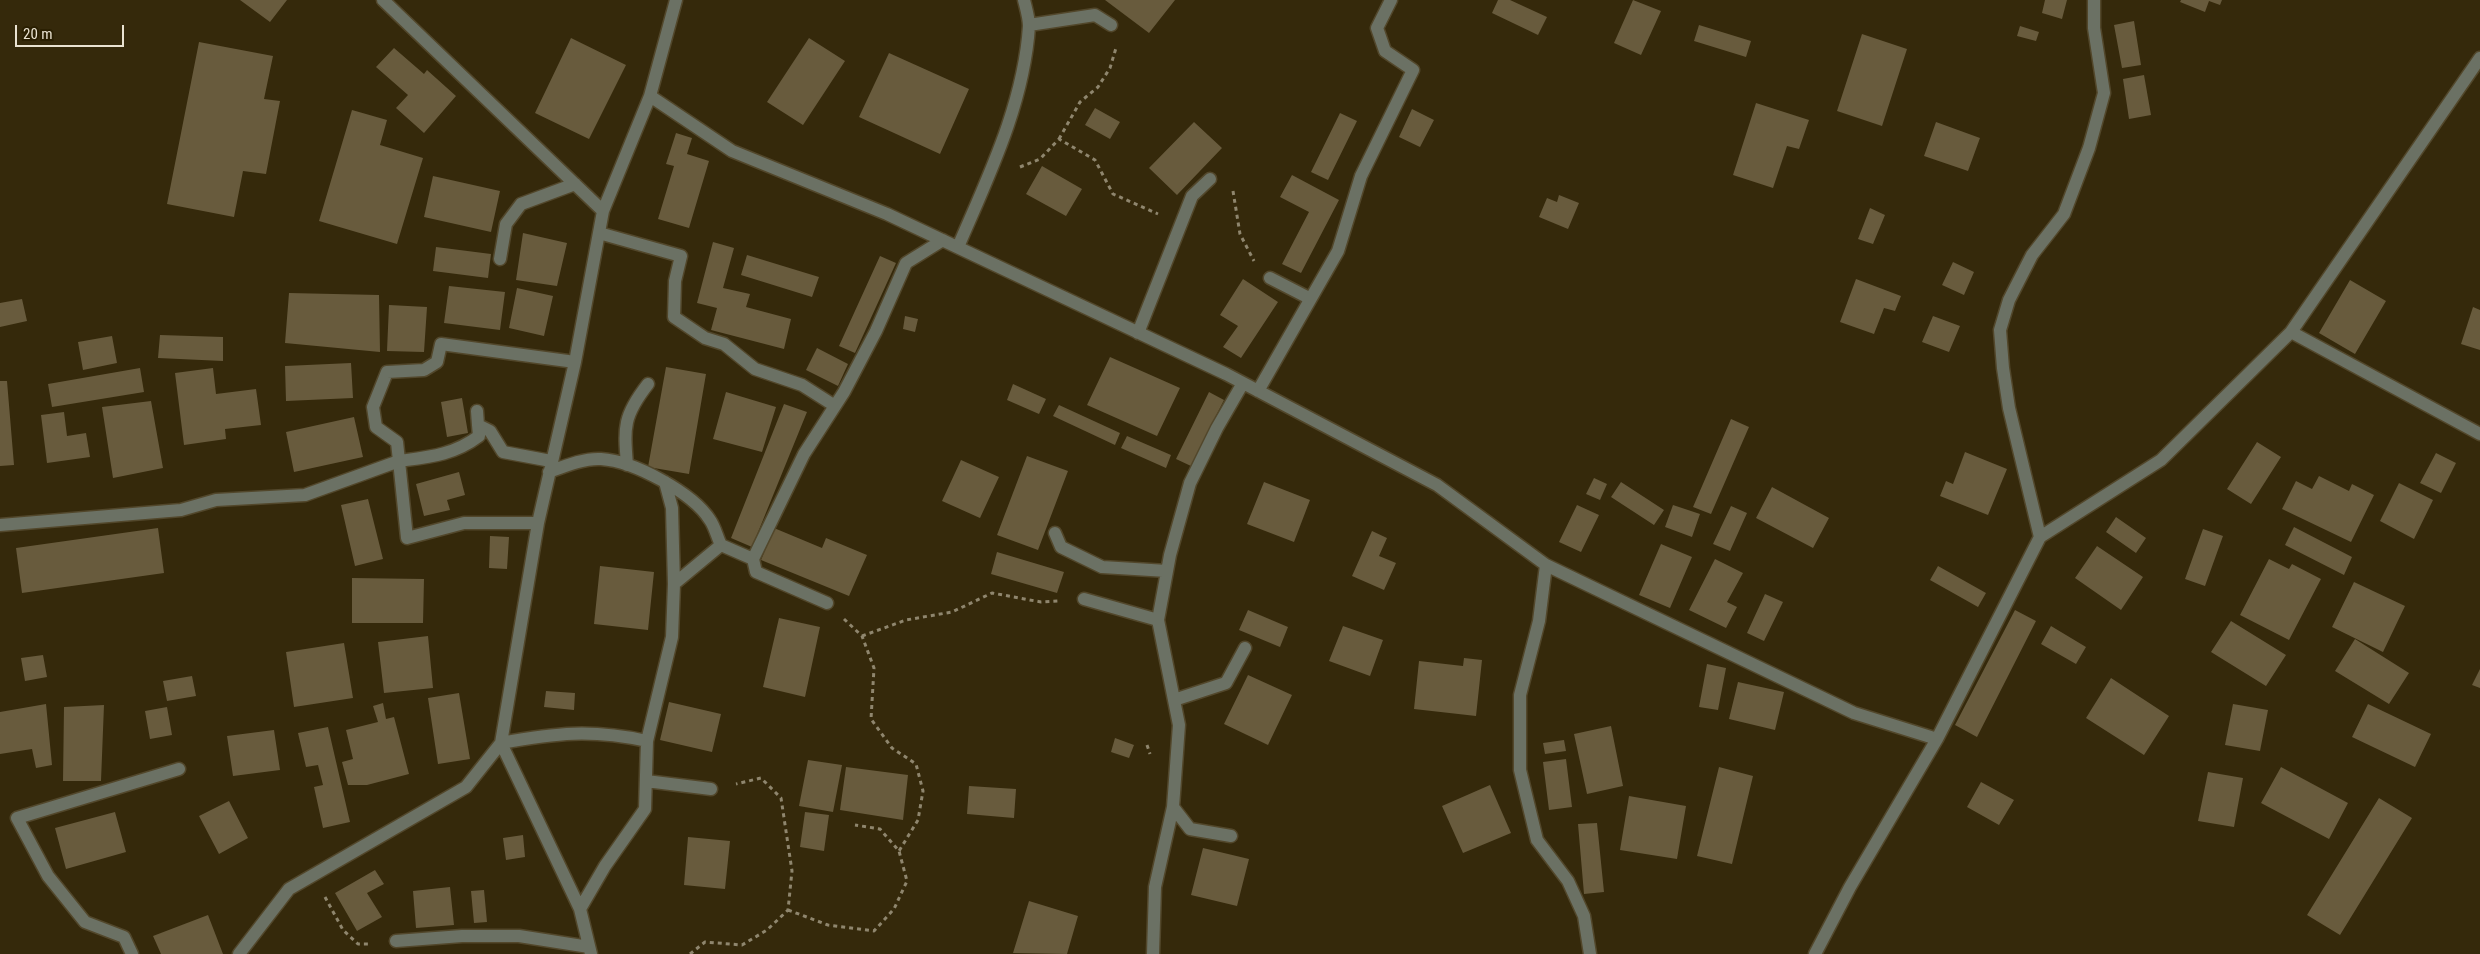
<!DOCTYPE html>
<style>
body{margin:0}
#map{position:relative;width:2480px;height:954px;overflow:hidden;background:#35290b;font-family:"Roboto Condensed",sans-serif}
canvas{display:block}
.scale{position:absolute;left:15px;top:25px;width:109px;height:22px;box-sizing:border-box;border:2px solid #e9e2d1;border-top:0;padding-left:6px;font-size:15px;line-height:18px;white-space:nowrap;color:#e9e2d1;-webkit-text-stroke:4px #2a1f02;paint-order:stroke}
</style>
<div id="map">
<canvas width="2480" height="954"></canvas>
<div class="scale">20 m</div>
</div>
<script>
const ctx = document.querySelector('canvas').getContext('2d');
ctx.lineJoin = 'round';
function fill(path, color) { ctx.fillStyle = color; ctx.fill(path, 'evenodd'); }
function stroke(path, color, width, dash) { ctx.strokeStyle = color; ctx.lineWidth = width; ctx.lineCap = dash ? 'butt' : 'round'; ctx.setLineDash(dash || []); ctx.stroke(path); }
const building = new Path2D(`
 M 240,0 L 287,0 L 270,22 Z
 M 1105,0 L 1175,0 L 1149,33 Z
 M 1498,0 L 1510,0 L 1547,17 L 1538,35 L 1492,13 Z
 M 1633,0 L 1661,11 L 1641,55 L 1614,43 Z
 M 2045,0 L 2067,0 L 2062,19 L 2042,13 Z
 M 2181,0 L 2222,0 L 2220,5 L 2209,1 L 2205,12 L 2180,2 Z
 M 2134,21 L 2141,65 L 2122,68 L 2114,25 Z
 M 1699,25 L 1751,41 L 1746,57 L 1694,41 Z
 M 2020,26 L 2039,32 L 2036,41 L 2017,36 Z
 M 1862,34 L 1907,49 L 1882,126 L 1837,111 Z
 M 571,38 L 626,65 L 589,139 L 535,113 Z
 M 809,38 L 845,61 L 803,125 L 767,102 Z
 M 199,42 L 273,56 L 264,99 L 280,101 L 266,174 L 243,171 L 234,217 L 167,204 Z
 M 394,48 L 424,74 L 427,70 L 456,96 L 424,133 L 396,108 L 408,95 L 376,67 Z
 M 889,53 L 969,89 L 940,154 L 859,117 Z
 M 2144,75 L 2151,115 L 2129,119 L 2123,79 Z
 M 1756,103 L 1809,120 L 1799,149 L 1787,146 L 1773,188 L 1733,175 Z
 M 1095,108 L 1120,122 L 1110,139 L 1085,125 Z
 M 1412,109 L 1434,120 L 1420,147 L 1399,137 Z
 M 352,110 L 387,120 L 380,145 L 423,158 L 397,244 L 319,221 Z
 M 1340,113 L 1357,121 L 1328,180 L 1311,172 Z
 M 1194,122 L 1222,148 L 1177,195 L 1149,168 Z
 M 1936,122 L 1980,138 L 1968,171 L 1924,156 Z
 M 676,133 L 692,138 L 687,154 L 709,161 L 689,228 L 658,219 L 674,166 L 666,164 Z
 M 1042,166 L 1082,189 L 1066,216 L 1026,194 Z
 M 1292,175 L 1339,200 L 1301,273 L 1282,264 L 1309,212 L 1280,197 Z
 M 433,176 L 500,191 L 491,232 L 424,217 Z
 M 1559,195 L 1579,203 L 1568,229 L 1539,217 L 1547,198 L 1557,202 Z
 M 1870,208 L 1885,215 L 1873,244 L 1858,239 Z
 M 523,233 L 567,243 L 557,286 L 516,280 Z
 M 713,242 L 734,248 L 723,288 L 750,294 L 746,307 L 791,319 L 784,349 L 711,330 L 717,308 L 697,303 Z
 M 436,247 L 491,254 L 488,278 L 433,271 Z
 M 747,255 L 819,277 L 812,297 L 741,275 Z
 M 880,256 L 896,263 L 855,353 L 839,346 Z
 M 1953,262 L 1974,272 L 1964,295 L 1942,285 Z
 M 1243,279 L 1278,302 L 1241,358 L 1223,347 L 1238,326 L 1220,315 Z
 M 1856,279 L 1901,296 L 1895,311 L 1884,308 L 1874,334 L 1840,322 Z
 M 2350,280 L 2386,301 L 2355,354 L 2319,333 Z
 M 449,286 L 505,292 L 500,330 L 444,323 Z
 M 517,288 L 553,296 L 544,336 L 509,328 Z
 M 289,293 L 379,295 L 380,352 L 285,343 Z
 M 22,299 L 27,321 L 0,327 L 0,303 Z
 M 389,305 L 427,307 L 424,352 L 387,351 Z
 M 2473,307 L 2480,310 L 2480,350 L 2461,344 Z
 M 905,316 L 918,319 L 915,332 L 903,329 Z
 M 1933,316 L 1960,326 L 1949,352 L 1922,342 Z
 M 160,335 L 223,337 L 223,361 L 158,358 Z
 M 112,336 L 117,363 L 83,370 L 78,342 Z
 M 817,348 L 848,364 L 838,386 L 806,370 Z
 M 1110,357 L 1180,388 L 1157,436 L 1087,405 Z
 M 351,363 L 353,398 L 286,401 L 285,366 Z
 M 666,367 L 706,374 L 689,474 L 648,467 Z
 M 140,368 L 144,392 L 52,407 L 48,384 Z
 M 213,368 L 216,394 L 256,389 L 261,425 L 225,429 L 226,439 L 184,445 L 175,373 Z
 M 0,381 L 7,381 L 14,465 L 0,466 Z
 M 1013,384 L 1046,399 L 1039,414 L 1007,400 Z
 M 726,392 L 776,407 L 762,452 L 713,439 Z
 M 1209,392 L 1224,400 L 1191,466 L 1176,459 Z
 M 462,398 L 468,433 L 447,437 L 441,402 Z
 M 151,401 L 163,468 L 113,478 L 102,407 Z
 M 784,404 L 807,412 L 752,547 L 731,538 Z
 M 1059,405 L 1120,433 L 1115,445 L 1053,416 Z
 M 64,412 L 67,436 L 86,433 L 90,457 L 47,463 L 41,415 Z
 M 354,417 L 363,457 L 294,472 L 286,432 Z
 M 1731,419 L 1749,427 L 1711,514 L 1693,507 Z
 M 1127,436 L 1171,455 L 1166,468 L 1121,448 Z
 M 2257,442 L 2281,457 L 2251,504 L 2227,489 Z
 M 1965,452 L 2007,469 L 1988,515 L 1940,496 L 1946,481 L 1953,484 Z
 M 2436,453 L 2456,463 L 2441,493 L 2420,483 Z
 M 1027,456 L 1068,471 L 1038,550 L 997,535 Z
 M 961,460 L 999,477 L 980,518 L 942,501 Z
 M 459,472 L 465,495 L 447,500 L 450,510 L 424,516 L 416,484 Z
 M 2319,476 L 2349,491 L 2352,484 L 2374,495 L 2351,542 L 2282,509 L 2296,481 L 2312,489 Z
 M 1594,478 L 1607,484 L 1600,500 L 1586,494 Z
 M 1264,482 L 1310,500 L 1294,542 L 1247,524 Z
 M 1621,482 L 1664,510 L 1654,525 L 1611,497 Z
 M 2399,483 L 2433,500 L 2414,539 L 2380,521 Z
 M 1772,487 L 1829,518 L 1813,548 L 1756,518 Z
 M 368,499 L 383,559 L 355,566 L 341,505 Z
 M 1577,505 L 1599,515 L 1581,552 L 1559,542 Z
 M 1673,505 L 1700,514 L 1692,537 L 1665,527 Z
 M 1731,506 L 1747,513 L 1730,551 L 1713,544 Z
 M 2116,517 L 2146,538 L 2136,553 L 2106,532 Z
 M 2294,527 L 2352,557 L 2344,575 L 2285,545 Z
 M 158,528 L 164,573 L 22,593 L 16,548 Z
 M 774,528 L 822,548 L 826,538 L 867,555 L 849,596 L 761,560 Z
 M 2203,529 L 2223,536 L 2205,586 L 2185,579 Z
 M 1372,531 L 1387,538 L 1379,556 L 1396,563 L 1384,590 L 1352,576 Z
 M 490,536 L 509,537 L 507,569 L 489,568 Z
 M 1661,544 L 1692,557 L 1670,608 L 1639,595 Z
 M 2097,546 L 2143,577 L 2121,610 L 2075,578 Z
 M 997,552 L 1064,572 L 1057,593 L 991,574 Z
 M 1715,559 L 1743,573 L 1727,602 L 1737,607 L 1726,628 L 1689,610 Z
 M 2269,559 L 2289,569 L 2292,564 L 2321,579 L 2289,640 L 2240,615 Z
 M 600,566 L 654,572 L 648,630 L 594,624 Z
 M 1938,566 L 1986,593 L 1978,607 L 1930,580 Z
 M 352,578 L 424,579 L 423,623 L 352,623 Z
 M 2354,582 L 2405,606 L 2383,652 L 2332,627 Z
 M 1765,594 L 1783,602 L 1764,641 L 1747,633 Z
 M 1248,610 L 1288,627 L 1280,647 L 1239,630 Z
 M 2015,610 L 2036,621 L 1977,737 L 1955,725 Z
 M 779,618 L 820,627 L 805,697 L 763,687 Z
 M 2231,621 L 2286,655 L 2266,686 L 2211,652 Z
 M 1343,626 L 1383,640 L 1370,676 L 1329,661 Z
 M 2051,626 L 2086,647 L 2076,664 L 2041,644 Z
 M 428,636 L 433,688 L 384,693 L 378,642 Z
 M 2355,639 L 2409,673 L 2389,704 L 2335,671 Z
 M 344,643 L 353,698 L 294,707 L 286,652 Z
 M 43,655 L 47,677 L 25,681 L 21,658 Z
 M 1464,658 L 1482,660 L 1476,716 L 1414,709 L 1419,661 L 1463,666 Z
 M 1707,664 L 1726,668 L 1718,710 L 1699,707 Z
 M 2480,669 L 2480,688 L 2472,685 Z
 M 1248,675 L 1292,695 L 1268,745 L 1224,724 Z
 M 192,676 L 196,696 L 167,701 L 163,681 Z
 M 2111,678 L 2169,716 L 2144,755 L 2086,718 Z
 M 1738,682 L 1784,692 L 1775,730 L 1729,719 Z
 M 546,691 L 575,693 L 574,710 L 544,707 Z
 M 459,693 L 470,759 L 438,764 L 428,698 Z
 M 669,702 L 721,714 L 712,752 L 660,740 Z
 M 383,703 L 386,719 L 394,717 L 409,774 L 367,785 L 348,785 L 342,762 L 353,759 L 346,730 L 378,722 L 373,706 Z
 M 46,704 L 52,765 L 36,768 L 32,749 L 0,754 L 0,712 Z
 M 2233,704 L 2268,710 L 2260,751 L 2225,745 Z
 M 2368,704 L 2431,734 L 2415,767 L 2352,737 Z
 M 104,705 L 101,781 L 63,781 L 64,707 Z
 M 167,707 L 172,735 L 150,739 L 145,711 Z
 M 1611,726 L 1623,786 L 1587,794 L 1574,734 Z
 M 328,727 L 350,822 L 323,828 L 314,787 L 323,785 L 318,765 L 306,767 L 298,733 Z
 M 274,730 L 280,770 L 233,776 L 227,736 Z
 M 1115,738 L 1134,745 L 1129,758 L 1111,752 Z
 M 1564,740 L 1566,751 L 1545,754 L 1543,743 Z
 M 1566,759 L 1572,807 L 1549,810 L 1543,762 Z
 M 808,760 L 842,765 L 833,812 L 799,806 Z
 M 846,767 L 908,775 L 903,820 L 840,810 Z
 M 1719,767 L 1753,776 L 1732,864 L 1697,856 Z
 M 2281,767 L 2348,803 L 2329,839 L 2261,803 Z
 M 2208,772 L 2243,778 L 2234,827 L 2198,821 Z
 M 1981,782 L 2014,800 L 1999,825 L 1967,807 Z
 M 1490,785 L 1511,833 L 1463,853 L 1442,806 Z
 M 969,786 L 1016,789 L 1014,818 L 967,814 Z
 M 1629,796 L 1686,806 L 1677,859 L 1620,850 Z
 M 2379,798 L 2412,818 L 2340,935 L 2307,915 Z
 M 229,801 L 248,838 L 219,854 L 199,816 Z
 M 115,812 L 126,852 L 66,869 L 55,828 Z
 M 805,812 L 829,815 L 824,851 L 800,847 Z
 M 1597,823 L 1604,892 L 1584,894 L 1578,824 Z
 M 523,835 L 525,857 L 506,860 L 503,838 Z
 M 688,837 L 730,841 L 725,889 L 684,885 Z
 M 1203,848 L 1249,859 L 1237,906 L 1191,895 Z
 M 375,870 L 384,884 L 367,893 L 382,917 L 357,931 L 335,893 Z
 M 450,887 L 454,925 L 416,928 L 413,891 Z
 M 484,890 L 487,922 L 474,923 L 471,891 Z
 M 1029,901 L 1078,916 L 1067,954 L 1013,953 Z
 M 208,915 L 223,954 L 161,954 L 153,936 Z`);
const path = new Path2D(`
 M 1059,139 L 1080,102 L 1098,87 L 1110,68 L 1116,48
 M 1020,167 L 1040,159 L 1059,139 L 1095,160 L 1113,194 L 1158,214
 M 1233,191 L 1240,234 L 1254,261
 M 844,619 L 862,636 L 874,668 L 871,719 L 892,748 L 916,764 L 923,791 L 918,820 L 899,851
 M 862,636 L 906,620 L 952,612 L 992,593 L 1041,602 L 1058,601
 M 1147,745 L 1150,754
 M 325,897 L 343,930 L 358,944 L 371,944
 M 788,910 L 828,925 L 874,931 L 894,909 L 907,881 L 899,851 L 880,829 L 855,825
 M 690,954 L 705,942 L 742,945 L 767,930 L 788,910 L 792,871 L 781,798 L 761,778 L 736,784`);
const minor = new Path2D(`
 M 383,0 L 603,211
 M 1029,25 L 1095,15 L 1111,25
 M 650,96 L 732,151 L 887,214 L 1226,374 L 1437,485 L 1546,565 L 1539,621 L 1520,695 L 1520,770 L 1537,840 L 1568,881 L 1584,916 L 1590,954
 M 599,233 L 681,256 L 675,281 L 674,317 L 705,338 L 724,344 L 755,369 L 802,385 L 835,406
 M 958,247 C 988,177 1024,104 1029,26 C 1029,18 1026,8 1024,0
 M 500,259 L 506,224 L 521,204 L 575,184
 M 1270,278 L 1309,298
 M 2291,332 L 2480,434
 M 1138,333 L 1192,196 L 1210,179
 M 1258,391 L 1338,251 L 1361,176 L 1413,70 L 1385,51 L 1377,28 L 1391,0
 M 477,411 L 478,425 L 490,431 L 503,452 L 551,461
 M 478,425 L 479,436 C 454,455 429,457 399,461 L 397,442 L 376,427 L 373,407 L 387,372 L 424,370 L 437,362 L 441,344 L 575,362
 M 627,465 C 624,427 623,416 648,384
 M 549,472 C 565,466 584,458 601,459 C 634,461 693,493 710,520 C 715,527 717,537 721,545 L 753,559
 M 665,482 L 672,508 L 674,584
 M 0,525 L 181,510 L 216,500 L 305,495 L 399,461 L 407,538 L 464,523 L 538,523
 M 1055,533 L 1061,547 L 1102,567 L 1167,571
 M 2040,537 L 2009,408 L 2003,368 L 2000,330 L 2009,300 L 2032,255 L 2064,214 L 2089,148 L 2104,93 L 2094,28 L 2094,0
 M 1546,565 L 1854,713 L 1937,739
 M 1084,599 L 1158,620
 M 827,603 L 756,572 L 753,559 L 804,454 L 844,392 L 876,331 L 906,263 L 943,240
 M 1174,700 L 1226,683 L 1245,648
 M 646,781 L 711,789
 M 1173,807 L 1190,829 L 1231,836
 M 580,909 L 605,866 L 645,809 L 647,741 L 672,637 L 674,584 L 721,545
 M 396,941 L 462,936 L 519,936 L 589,947
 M 132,954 L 124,937 L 85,922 L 48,876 L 17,818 L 179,769
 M 239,954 L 289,889 L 466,787 L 501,743 C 556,733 591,729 647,741
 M 591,954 L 580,909 L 501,743 L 538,523 L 575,362 L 603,211 L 650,96 L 676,0
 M 1153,954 L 1155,887 L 1173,807 L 1179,725 L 1158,620 L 1170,555 L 1190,483 L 1217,428 L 1243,383
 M 1815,954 L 1850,887 L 1937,739 L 2040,537 L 2161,460 L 2291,332 L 2480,58`);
fill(building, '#685b3d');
stroke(minor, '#52472b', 15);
stroke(path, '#8f866e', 3, [4, 4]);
stroke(minor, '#6b7164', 12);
</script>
